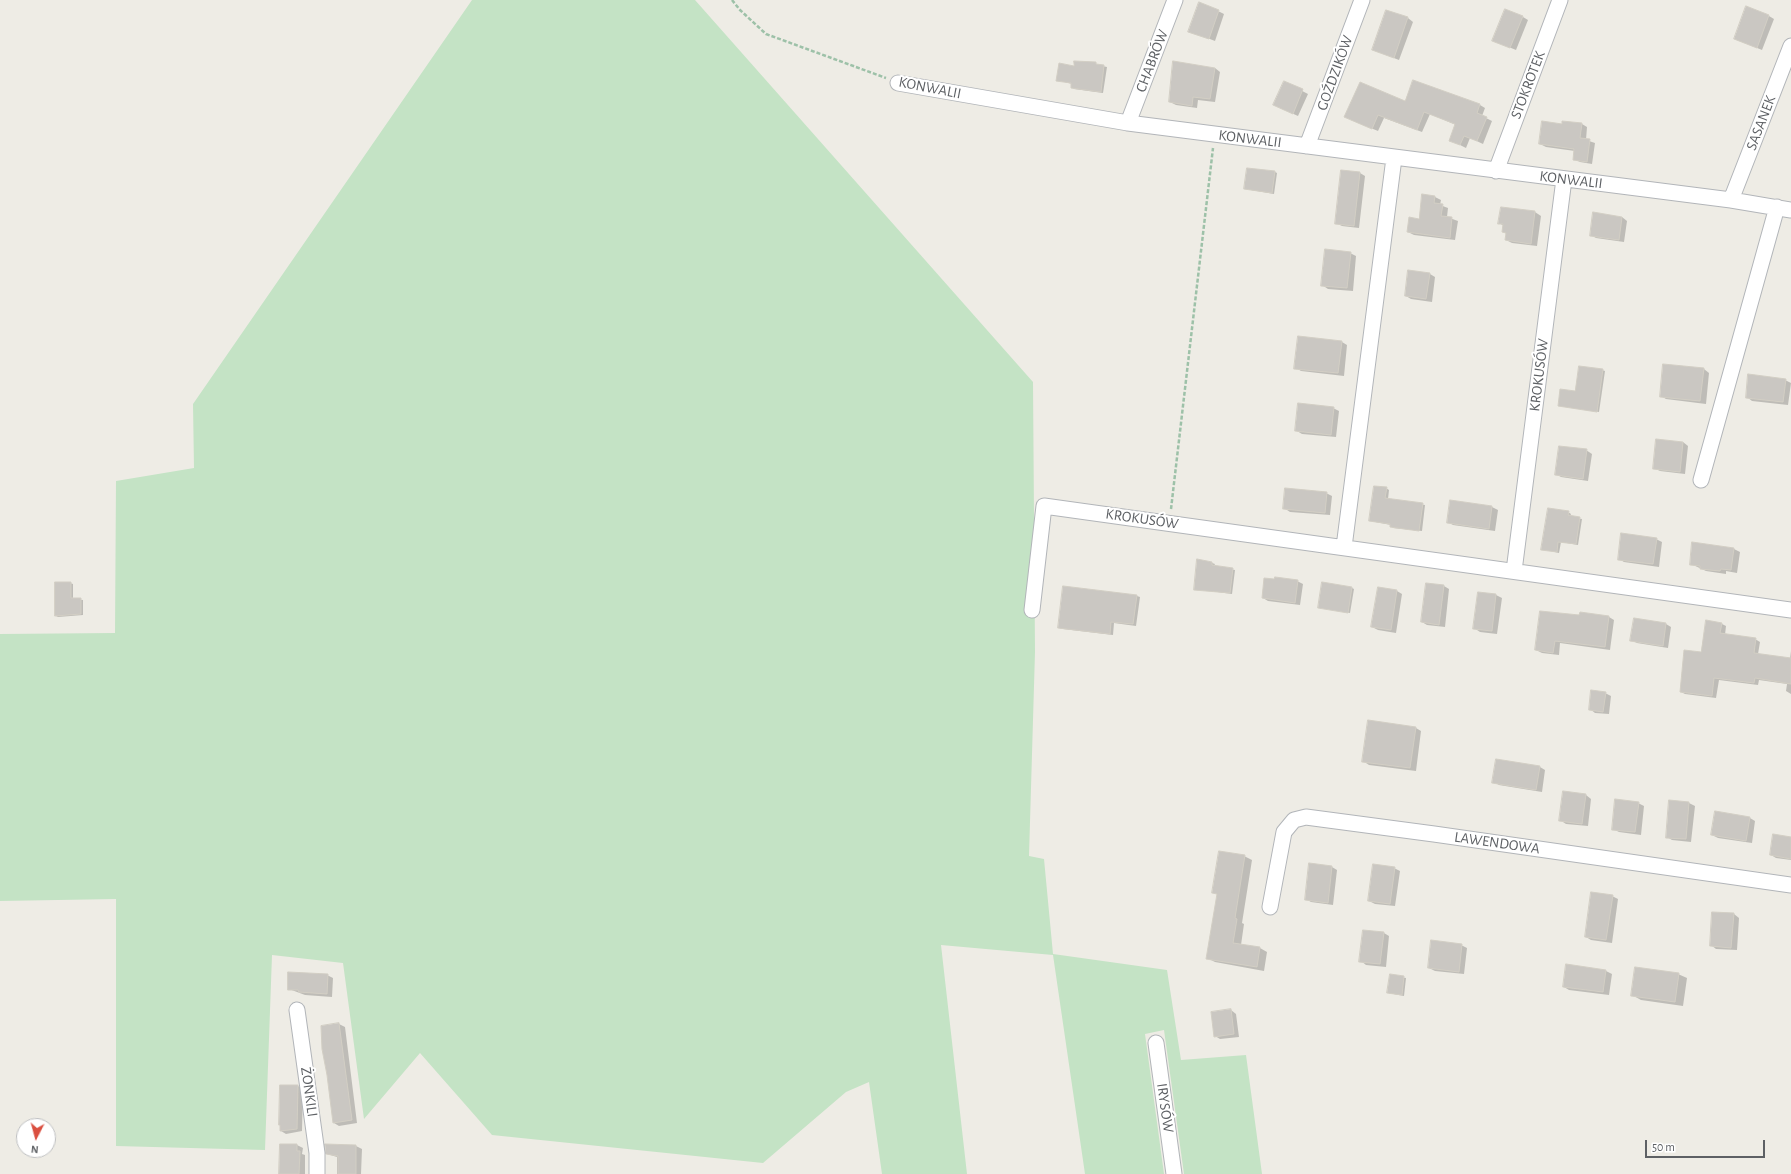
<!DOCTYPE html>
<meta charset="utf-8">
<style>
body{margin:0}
#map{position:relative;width:1791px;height:1174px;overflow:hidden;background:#eeece5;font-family:"Alegreya Sans",sans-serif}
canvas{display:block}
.north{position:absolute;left:16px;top:1118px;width:40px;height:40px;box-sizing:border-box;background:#fff;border:1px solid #bebfc1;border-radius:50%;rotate:186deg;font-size:11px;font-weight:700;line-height:16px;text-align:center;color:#5d6064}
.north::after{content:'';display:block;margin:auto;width:14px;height:18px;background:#da4f40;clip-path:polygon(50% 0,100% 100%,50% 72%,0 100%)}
.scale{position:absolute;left:1645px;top:1140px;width:120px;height:18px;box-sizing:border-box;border:2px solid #5d6064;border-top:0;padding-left:5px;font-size:12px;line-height:14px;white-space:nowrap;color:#5d6064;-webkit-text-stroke:3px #fff;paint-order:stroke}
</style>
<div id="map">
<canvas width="1791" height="1174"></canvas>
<div class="north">N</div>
<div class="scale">50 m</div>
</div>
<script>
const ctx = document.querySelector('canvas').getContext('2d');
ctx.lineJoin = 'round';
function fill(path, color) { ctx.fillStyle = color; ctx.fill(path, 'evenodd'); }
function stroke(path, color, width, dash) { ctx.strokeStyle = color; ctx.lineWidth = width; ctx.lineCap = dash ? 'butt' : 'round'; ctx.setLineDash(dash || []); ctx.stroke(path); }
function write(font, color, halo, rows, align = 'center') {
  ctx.font = font + ' "Alegreya Sans",sans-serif'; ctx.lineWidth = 4; ctx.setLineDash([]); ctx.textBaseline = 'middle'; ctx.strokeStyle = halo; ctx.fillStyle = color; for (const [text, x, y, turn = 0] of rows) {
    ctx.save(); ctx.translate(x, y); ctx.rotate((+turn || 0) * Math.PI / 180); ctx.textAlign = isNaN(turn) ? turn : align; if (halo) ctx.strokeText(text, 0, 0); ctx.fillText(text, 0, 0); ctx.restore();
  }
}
const green = new Path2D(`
 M 472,0 L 695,0 L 1033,382 L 1035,652 L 1029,856 L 1044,859 L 1053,954 L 1167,970 L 1181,1060 L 1246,1055 L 1262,1174 L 1184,1174 L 1164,1030 L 1145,1034 L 1164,1174 L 1085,1174 L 1053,955 L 941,945 L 967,1174 L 882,1174 L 869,1082 L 846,1092 L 763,1163 L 492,1135 L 420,1053 L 364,1119 L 343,963 L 272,955 L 265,1150 L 116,1146 L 116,899 L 0,901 L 0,634 L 115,633 L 116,481 L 194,468 L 193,404 Z`);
const shadow = new Path2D(`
 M 1218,11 L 1224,14 L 1215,41 L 1189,31 Z
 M 1769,16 L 1774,19 L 1762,50 L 1735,39 Z
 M 1523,17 L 1528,20 L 1516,50 L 1499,43 Z
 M 1408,18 L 1413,22 L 1399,60 L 1373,50 Z
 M 1084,62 L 1107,67 L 1103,93 L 1074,89 L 1072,87 L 1072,84 L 1057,80 L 1074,67 Z
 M 1215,68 L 1220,72 L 1215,102 L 1198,100 L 1197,108 L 1176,105 L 1170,102 Z
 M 1285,82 L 1308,94 L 1298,116 L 1280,108 Z
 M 1406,102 L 1480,105 L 1485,108 L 1482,116 L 1492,121 L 1483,144 L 1470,138 L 1466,148 L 1450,140 L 1456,125 L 1430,114 L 1422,132 L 1384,118 L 1378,131 L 1351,120 Z
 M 1563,122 L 1582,124 L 1587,127 L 1586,140 L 1595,143 L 1592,164 L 1580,162 L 1574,159 L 1575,151 L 1546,147 L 1540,144 L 1563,125 Z
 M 1275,172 L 1277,173 L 1274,194 L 1245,189 Z
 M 1360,173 L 1365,176 L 1359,228 L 1342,226 L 1336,223 Z
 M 1423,195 L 1435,197 L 1441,200 L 1440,205 L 1448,208 L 1447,217 L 1458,221 L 1455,240 L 1414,235 L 1408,232 L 1420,220 Z
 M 1502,208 L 1535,212 L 1541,216 L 1537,246 L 1512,243 L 1506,240 L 1507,234 L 1503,232 L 1504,226 L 1499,223 Z
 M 1622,217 L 1627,221 L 1624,242 L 1596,238 L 1591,235 Z
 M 1350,253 L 1356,256 L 1353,291 L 1328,289 L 1322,285 Z
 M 1430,274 L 1435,277 L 1432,302 L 1411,299 L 1406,296 Z
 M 1342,342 L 1347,345 L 1344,376 L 1301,371 L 1296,368 Z
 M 1704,369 L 1709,373 L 1706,404 L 1666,399 L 1661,396 Z
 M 1602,370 L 1605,371 L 1599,412 L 1559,406 Z
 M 1785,380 L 1791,383 L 1788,405 L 1752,401 L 1747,397 Z
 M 1333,408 L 1339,411 L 1336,437 L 1302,434 L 1297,431 Z
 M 1683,442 L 1688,446 L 1685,474 L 1660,471 L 1654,468 Z
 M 1586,450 L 1592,454 L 1588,481 L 1561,477 L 1556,474 Z
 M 1386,488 L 1389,490 L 1388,499 L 1425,505 L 1422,531 L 1393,528 L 1391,525 L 1370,521 Z
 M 1326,493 L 1332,496 L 1330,515 L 1290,512 L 1284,508 Z
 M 1451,501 L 1492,507 L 1498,510 L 1495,531 L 1453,525 L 1448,522 Z
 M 1568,512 L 1571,514 L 1570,517 L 1582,519 L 1578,545 L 1561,542 L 1559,553 L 1542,549 Z
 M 1656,539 L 1662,542 L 1659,567 L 1624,562 L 1619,559 Z
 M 1693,544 L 1734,549 L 1740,552 L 1737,573 L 1726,571 L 1726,574 L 1706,571 L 1691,564 Z
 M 1198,561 L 1212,563 L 1215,564 L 1214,566 L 1235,570 L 1232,594 L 1195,589 Z
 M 1297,581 L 1303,584 L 1300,605 L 1268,601 L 1263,598 Z
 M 70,583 L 73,584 L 73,599 L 83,600 L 83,615 L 58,617 L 56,616 Z
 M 1444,586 L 1449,589 L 1445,627 L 1427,625 L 1422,622 Z
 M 1352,588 L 1354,589 L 1350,613 L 1319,607 Z
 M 1378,588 L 1397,591 L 1402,594 L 1396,633 L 1378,630 L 1372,627 Z
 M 1478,593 L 1496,595 L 1502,598 L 1497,634 L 1480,632 L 1474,628 Z
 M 1137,596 L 1140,597 L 1136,626 L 1114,623 L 1113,635 L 1063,629 L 1059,628 Z
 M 1580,616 L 1609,617 L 1614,620 L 1610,650 L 1560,643 L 1559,655 L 1542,653 L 1536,650 Z
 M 1635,619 L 1666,624 L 1671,627 L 1668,648 L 1637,643 L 1631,640 Z
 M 1722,624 L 1726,626 L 1725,635 L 1755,639 L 1760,642 L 1758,654 L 1790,659 L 1791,651 L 1791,694 L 1786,691 L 1787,684 L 1759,680 L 1758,685 L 1719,680 L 1716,698 L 1685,694 L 1681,692 L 1702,653 Z
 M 1605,693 L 1611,696 L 1609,714 L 1595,713 L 1590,709 Z
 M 1416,728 L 1421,731 L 1416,771 L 1369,765 L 1363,761 Z
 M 1540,767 L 1545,770 L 1542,792 L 1499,785 L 1494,782 Z
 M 1586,795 L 1591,799 L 1588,826 L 1566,824 L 1560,820 Z
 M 1670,802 L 1689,803 L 1695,806 L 1691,842 L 1672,840 L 1667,837 Z
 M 1638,803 L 1644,806 L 1641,835 L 1619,832 L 1613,829 Z
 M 1716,812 L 1750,818 L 1755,821 L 1752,843 L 1718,838 L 1712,835 Z
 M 1791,838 L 1791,860 L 1776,858 L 1771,855 Z
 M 1244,856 L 1252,860 L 1242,923 L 1244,924 L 1241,945 L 1260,948 L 1267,952 L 1264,971 L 1215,962 L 1207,958 L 1218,895 L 1214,892 Z
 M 1332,867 L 1337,870 L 1333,905 L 1311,902 L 1306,899 Z
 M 1394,868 L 1400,871 L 1395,906 L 1375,904 L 1369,901 Z
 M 1612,896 L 1618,899 L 1612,943 L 1591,940 L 1586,937 Z
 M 1734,914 L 1739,918 L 1737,950 L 1716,949 L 1711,945 Z
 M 1384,933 L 1389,936 L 1386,967 L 1366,965 L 1361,961 Z
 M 1461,945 L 1467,948 L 1464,974 L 1435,971 L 1429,968 Z
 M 1567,965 L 1606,971 L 1612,974 L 1609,995 L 1569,990 L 1564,987 Z
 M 1678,974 L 1687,978 L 1683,1006 L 1641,1000 L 1632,995 Z
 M 327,975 L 333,978 L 332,997 L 305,995 L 289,989 Z
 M 1390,975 L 1406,978 L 1404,996 L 1388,993 Z
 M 1231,1010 L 1236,1014 L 1239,1037 L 1220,1039 L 1215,1036 Z
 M 339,1024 L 345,1027 L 357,1123 L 339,1126 L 334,1123 L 322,1026 Z
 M 298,1086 L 303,1089 L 302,1131 L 286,1134 L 281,1131 Z
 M 281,1145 L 297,1145 L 303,1148 L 302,1154 L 305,1155 L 305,1174 L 280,1174 Z
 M 326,1146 L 356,1146 L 362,1149 L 361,1174 L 337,1174 L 337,1157 L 327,1154 Z`);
const building = new Path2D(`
 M 1199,2 L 1219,10 L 1209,39 L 1188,32 Z
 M 1746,6 L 1769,15 L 1757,48 L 1734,39 Z
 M 1505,9 L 1523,16 L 1510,48 L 1492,41 Z
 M 1386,10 L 1408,17 L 1394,58 L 1372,50 Z
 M 1074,61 L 1096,62 L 1096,64 L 1104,65 L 1101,92 L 1071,88 L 1071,83 L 1056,81 L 1059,63 L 1074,66 Z
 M 1173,61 L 1215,68 L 1210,99 L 1193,97 L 1192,106 L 1169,102 Z
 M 1413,80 L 1480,104 L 1477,113 L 1487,117 L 1477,141 L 1464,136 L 1460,145 L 1449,141 L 1455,124 L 1424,112 L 1417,130 L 1378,115 L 1372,129 L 1344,117 L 1360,82 L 1405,101 Z
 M 1284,81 L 1303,89 L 1293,114 L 1273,105 Z
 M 1542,121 L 1562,124 L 1562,121 L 1582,123 L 1580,138 L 1590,139 L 1587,162 L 1573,160 L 1574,149 L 1539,144 Z
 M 1247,168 L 1275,171 L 1272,193 L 1244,189 Z
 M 1341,170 L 1360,172 L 1354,226 L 1335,224 Z
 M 1422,194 L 1435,196 L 1434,203 L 1443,204 L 1441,216 L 1452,217 L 1450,238 L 1407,232 L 1409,217 L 1419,219 Z
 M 1501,207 L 1535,211 L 1531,244 L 1505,240 L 1506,233 L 1502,232 L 1503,224 L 1498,224 Z
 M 1593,212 L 1622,217 L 1619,240 L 1590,236 Z
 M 1325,249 L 1351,252 L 1347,288 L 1321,286 Z
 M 1408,270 L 1430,273 L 1426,299 L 1405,296 Z
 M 1298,336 L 1342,341 L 1338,373 L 1294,369 Z
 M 1663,364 L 1704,368 L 1700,401 L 1660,397 Z
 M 1579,366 L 1603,369 L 1597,412 L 1558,406 L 1560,389 L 1575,391 Z
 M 1748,374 L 1786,379 L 1783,402 L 1746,398 Z
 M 1298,403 L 1334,407 L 1331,435 L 1295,431 Z
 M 1656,439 L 1683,442 L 1680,472 L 1653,469 Z
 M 1559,446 L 1587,449 L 1583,479 L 1555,475 Z
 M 1374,486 L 1387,487 L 1385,498 L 1423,503 L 1419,531 L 1390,527 L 1390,524 L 1369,521 Z
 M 1285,488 L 1327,492 L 1325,513 L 1283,509 Z
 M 1450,500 L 1492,506 L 1489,529 L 1447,523 Z
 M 1548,508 L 1569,511 L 1568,515 L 1580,517 L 1576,544 L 1558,542 L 1557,552 L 1541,550 Z
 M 1621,533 L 1657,538 L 1653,564 L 1618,560 Z
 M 1692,542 L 1734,548 L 1731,570 L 1721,569 L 1720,571 L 1700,569 L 1700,566 L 1690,565 Z
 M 1197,559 L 1212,562 L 1212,565 L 1233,568 L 1230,593 L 1194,590 Z
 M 1275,577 L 1298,580 L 1295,603 L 1262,598 L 1264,578 L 1274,579 Z
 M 55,582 L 71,582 L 71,598 L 81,598 L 81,614 L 55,616 Z
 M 1322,582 L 1352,587 L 1348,613 L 1318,608 Z
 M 1426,583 L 1444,585 L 1439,625 L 1421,622 Z
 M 1063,586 L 1137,595 L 1133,624 L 1111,622 L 1110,634 L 1058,628 Z
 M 1378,587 L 1397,590 L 1391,630 L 1371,627 Z
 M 1478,592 L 1496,594 L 1492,631 L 1473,629 Z
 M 1540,611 L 1579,615 L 1580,612 L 1609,616 L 1605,647 L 1555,641 L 1553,653 L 1535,650 Z
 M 1634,618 L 1666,623 L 1663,646 L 1630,641 Z
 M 1706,620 L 1722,623 L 1720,633 L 1756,638 L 1754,653 L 1791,658 L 1791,684 L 1755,678 L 1754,683 L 1714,678 L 1712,696 L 1680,692 L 1684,650 L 1701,652 Z
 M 1591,690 L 1606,692 L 1603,712 L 1589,710 Z
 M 1368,720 L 1416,727 L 1410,768 L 1362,762 Z
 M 1496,759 L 1540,766 L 1536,790 L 1492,783 Z
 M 1563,791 L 1586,794 L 1582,824 L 1559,821 Z
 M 1615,799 L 1639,802 L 1635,832 L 1612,830 Z
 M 1669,800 L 1689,802 L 1686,839 L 1666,838 Z
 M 1715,811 L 1750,817 L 1746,841 L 1711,835 Z
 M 1773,834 L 1791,837 L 1791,859 L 1770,855 Z
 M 1219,851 L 1245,855 L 1235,918 L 1237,919 L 1233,943 L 1260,947 L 1257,967 L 1206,959 L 1217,894 L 1212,893 Z
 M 1309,863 L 1332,866 L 1328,903 L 1305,900 Z
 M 1373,864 L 1395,867 L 1390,904 L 1368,901 Z
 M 1591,892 L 1613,895 L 1606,940 L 1585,937 Z
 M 1712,912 L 1734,913 L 1731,948 L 1710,946 Z
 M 1363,930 L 1384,932 L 1380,964 L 1359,962 Z
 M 1431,940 L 1462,944 L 1459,972 L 1428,968 Z
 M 1566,964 L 1606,970 L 1603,992 L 1563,987 Z
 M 1635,967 L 1679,973 L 1675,1002 L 1631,996 Z
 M 288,972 L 328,974 L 327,994 L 299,992 L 298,990 L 288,990 Z
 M 1390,974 L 1404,976 L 1402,995 L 1387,993 Z
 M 1231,1009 L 1234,1034 L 1214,1037 L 1211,1012 Z
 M 339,1023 L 352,1120 L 333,1123 L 327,1075 L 322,1049 L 321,1026 Z
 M 280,1085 L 298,1085 L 297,1129 L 280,1131 L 280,1125 L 279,1125 Z
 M 280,1144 L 297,1144 L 297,1151 L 300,1151 L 299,1174 L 279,1174 Z
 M 325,1144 L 356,1145 L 356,1174 L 338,1174 L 338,1156 L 326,1154 Z`);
const path = new Path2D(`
 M 732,0 L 740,10 L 766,34 L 886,78
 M 1171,509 L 1213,148`);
const street = new Path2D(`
 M 898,83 L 1128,123 L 1731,200 L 1791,210
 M 1128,123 L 1175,0
 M 1307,146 L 1362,0
 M 1496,171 L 1560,0
 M 1731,200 L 1791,46
 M 1701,480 L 1777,207
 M 1344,547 L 1394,158
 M 1514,571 L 1564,179
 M 1032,610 L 1044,506 L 1791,610
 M 1270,907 L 1284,832 L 1294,820 L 1306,817 L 1434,834 L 1791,885
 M 297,1010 L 317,1153 L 317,1174
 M 1156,1043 L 1174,1174`);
const streetNames = [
 ["CHABRÓW",1152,61,-69],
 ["GOŹDZIKÓW",1335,73,-70],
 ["STOKROTEK",1528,85,-69],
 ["KONWALII",930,88,11],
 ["SASANEK",1761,123,-69],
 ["KONWALII",1250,139,7],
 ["KONWALII",1571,180,7],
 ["KROKUSÓW",1539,375,-83],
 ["KROKUSÓW",1142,519,8],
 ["LAWENDOWA",1497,843,8],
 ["ŻONKILI",309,1092,82],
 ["IRYSÓW",1165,1108,82]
];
fill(green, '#c4e3c5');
fill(shadow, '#0003');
fill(building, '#cac7c2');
stroke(building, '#d2cec4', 1);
stroke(street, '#b2b5b9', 17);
stroke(path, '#9dc1a8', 2.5, [4, 2]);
stroke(street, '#fff', 15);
write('15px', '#5d6064', '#fff', streetNames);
</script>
